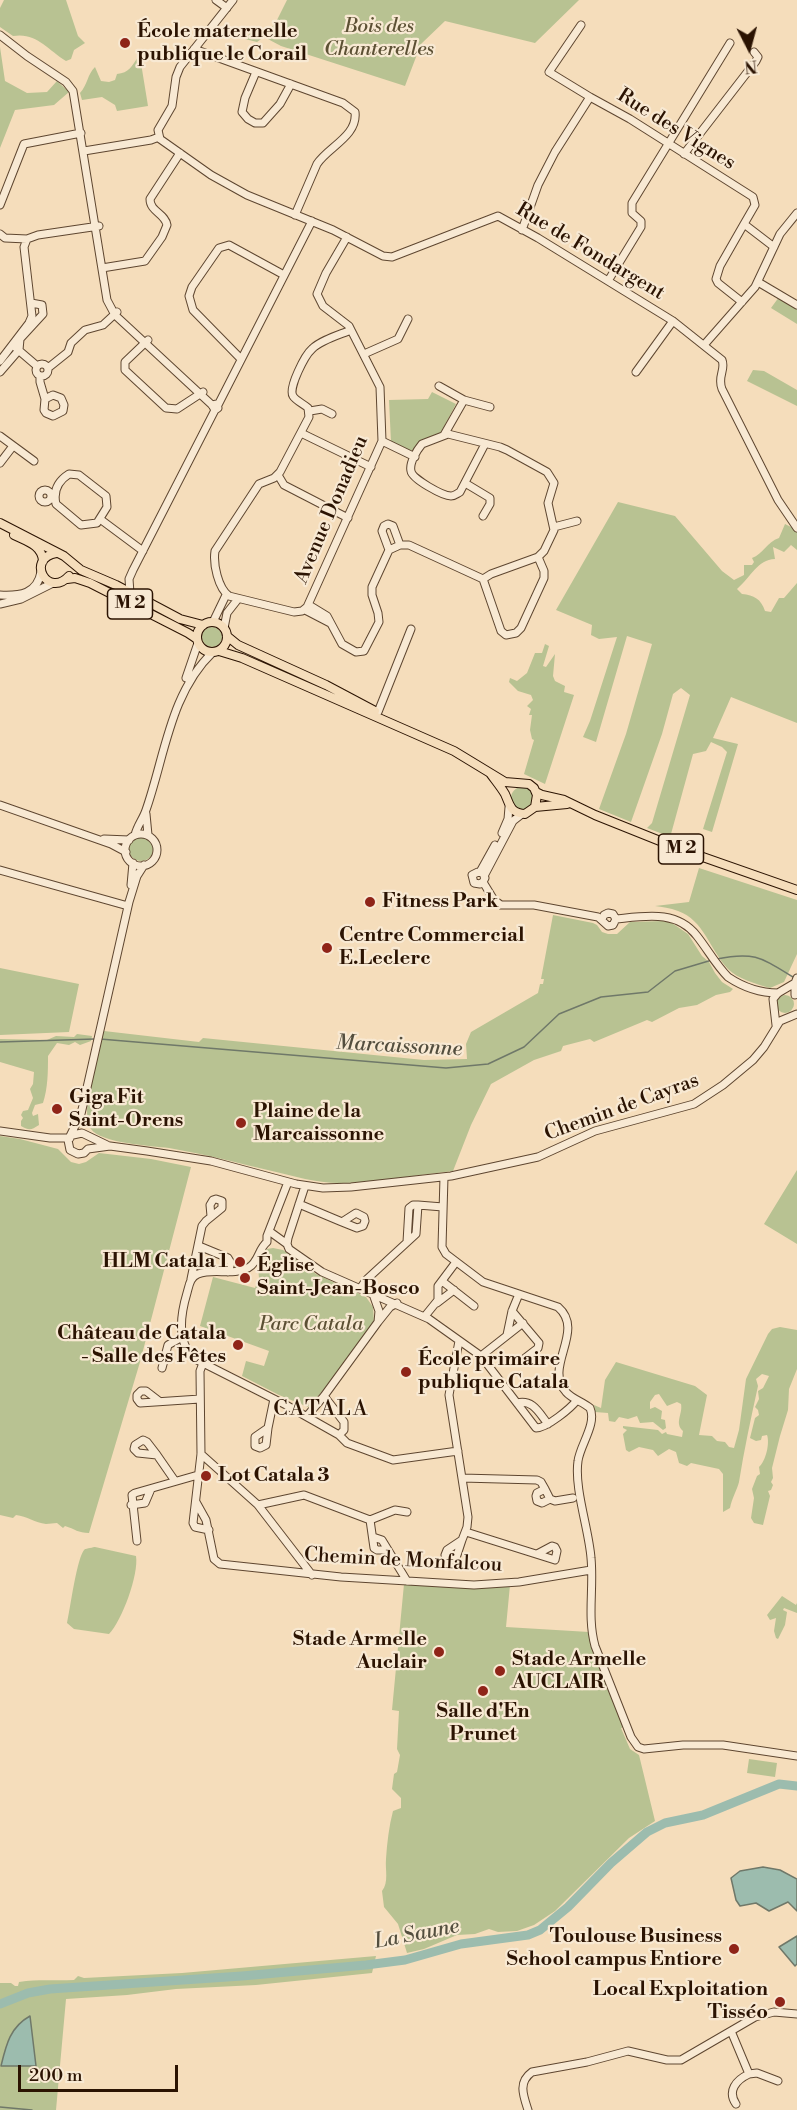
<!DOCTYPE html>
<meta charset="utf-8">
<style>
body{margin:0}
#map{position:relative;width:797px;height:2110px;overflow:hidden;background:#f5ddbb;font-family:"Libre Bodoni",serif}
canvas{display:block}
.north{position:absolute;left:719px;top:18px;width:60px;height:60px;-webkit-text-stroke:4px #f8e9d3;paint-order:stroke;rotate:174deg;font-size:16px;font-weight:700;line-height:24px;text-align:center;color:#2b1302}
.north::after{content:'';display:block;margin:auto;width:21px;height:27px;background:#2b1302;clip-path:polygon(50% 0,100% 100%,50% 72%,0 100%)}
.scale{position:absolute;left:18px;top:2065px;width:160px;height:27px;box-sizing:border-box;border:3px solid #2b1302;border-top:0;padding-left:8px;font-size:18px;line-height:21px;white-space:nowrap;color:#2b1302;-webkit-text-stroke:4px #f8e9d3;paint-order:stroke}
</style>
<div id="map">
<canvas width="797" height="2110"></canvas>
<div class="north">N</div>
<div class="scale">200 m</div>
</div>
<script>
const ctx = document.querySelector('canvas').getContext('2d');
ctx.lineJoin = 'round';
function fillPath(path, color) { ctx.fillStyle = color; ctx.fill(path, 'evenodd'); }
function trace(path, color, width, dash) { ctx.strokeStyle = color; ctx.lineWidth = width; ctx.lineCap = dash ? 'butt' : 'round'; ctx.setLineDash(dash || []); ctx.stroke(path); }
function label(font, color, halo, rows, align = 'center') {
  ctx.font = font + ' "Libre Bodoni",serif'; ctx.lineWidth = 4.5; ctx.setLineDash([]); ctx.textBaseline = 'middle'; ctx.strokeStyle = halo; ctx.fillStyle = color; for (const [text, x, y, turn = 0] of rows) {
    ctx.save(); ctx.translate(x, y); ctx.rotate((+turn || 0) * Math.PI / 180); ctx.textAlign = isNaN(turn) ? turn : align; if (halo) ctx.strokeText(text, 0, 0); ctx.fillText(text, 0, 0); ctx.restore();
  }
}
const green = new Path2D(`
 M4 0H66L78 36 85 43 74 50 71 59 66 61C47 49 36 32 13 36L0 27V8Z
 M287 0H579L535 43 445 21 421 44 405 86 281 46 264 37 257 42 245 39 253 29 268 33 277 20Z
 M0 47 5 81 27 93 47 92 57 81 69 92 54 105 15 110 0 148Z
 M138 57H140L148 106 117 111 115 105 102 97 82 100 80 93C88 84 87 75 95 67L101 81 109 82 115 80 117 74C129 73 132 66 138 57Z
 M779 297 797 307V324L771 308Z
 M753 370 764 371 797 390V406L747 381Z
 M432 392 456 404 440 434 411 451 391 442 389 400 428 399Z
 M618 502 675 516 722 571 734 580 744 575V565H752L754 562 752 558C763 554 767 542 779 538L785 524 797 530V550L791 545 784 552 773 547 775 559C757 560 752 576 737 589L742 594C754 595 761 599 765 611L771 612 779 598H784L797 583V723L731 697 713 738 738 744 712 832 703 829 727 752 722 747 711 742 706 751 693 754 671 834 668 836 647 828 652 823 690 695 681 688 673 694 662 734 631 822 599 809 626 734 652 644 627 636 596 742 583 737 590 721 617 637 599 639 591 635 592 625 556 610Z
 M202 637a10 10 0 1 1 20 0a10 10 0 1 1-20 0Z
 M545 644 549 646 543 666 546 667 555 654 553 676 555 681 565 686 564 692 574 695 545 784 524 774 534 740 532 739 530 730 532 715H529L531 709 527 706 533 700 531 695 518 691 509 682 510 678 517 681 527 673 535 653H542Z
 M511 798a11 11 0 1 1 22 0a11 11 0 1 1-22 0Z
 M129 849a12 12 0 1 1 24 0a12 12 0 1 1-24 0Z
 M699 868 797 900V954L784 982 770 988C756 984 738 979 728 969 710 950 704 920 678 911 670 908 662 907 655 906L689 902Z
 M553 915 593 923 597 925 602 932 608 934H617L630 922 663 921 672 923 688 934 702 956 709 962 715 973 722 982 733 989 730 992 716 995 697 1005 679 1008 652 1022 647 1020 594 1042 590 1039 563 1046 561 1051 534 1060 491 1084 471 1125 453 1171C415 1175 377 1183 339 1183 316 1183 294 1176 272 1171 238 1163 204 1154 169 1148 152 1146 100 1143 91 1129 79 1112 98 1052 104 1031L199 1042 203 1038 424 1060 467 1059 466 1044 471 1032 538 993 540 984H543L544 979H541Z
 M0 968 79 984 69 1032 0 1035Z
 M776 1004a9 9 0 1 1 18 0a9 9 0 1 1-18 0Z
 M77 1034 92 1036 91 1041 80 1045 75 1042 69 1045 57 1043 48 1056C48 1071 48 1088 43 1103L35 1105 32 1113 33 1116 38 1114 39 1125C31 1130 30 1131 21 1126V1121L23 1118 21 1115 23 1111 28 1110 33 1098 30 1089 33 1084 34 1072 0 1062V1039L47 1040 56 1036 74 1037Z
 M0 1136 20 1139 58 1149 71 1162 79 1164 86 1162 99 1153 151 1159 191 1167 140 1362 89 1533C78 1533 75 1529 65 1526L63 1528 57 1523C53 1523 50 1524 46 1524 35 1523 27 1516 16 1515L13 1518 0 1515Z
 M797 1170V1244L764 1224Z
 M273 1248 283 1250 316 1274 366 1297 373 1307 374 1322 328 1385 308 1407 279 1395 242 1376 246 1361 264 1366 269 1351 200 1326 213 1277 255 1288 259 1278 258 1267 267 1249Z
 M780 1327 797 1330V1369L789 1389 788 1410 780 1436 772 1468 773 1478 771 1482 773 1485 771 1490 768 1491 770 1496 763 1525 754 1523 751 1518 754 1498 752 1489 757 1476 760 1474 759 1467C766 1461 770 1443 767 1435L762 1436 761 1440 756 1441 750 1438 755 1418 759 1415 758 1410 755 1407 759 1399 758 1391 763 1388 769 1376 762 1374 756 1379 758 1386C751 1418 744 1450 739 1482 737 1490 732 1498 730 1508L723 1512V1474L719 1469 691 1463 687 1466 679 1463 676 1452 669 1449 658 1456 653 1450 639 1447 629 1452 626 1450 623 1434 627 1430 623 1428V1426L658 1430 662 1434 666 1432 667 1434 682 1437 683 1431C674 1423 683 1414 681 1404L677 1402 667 1406 659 1394 655 1395 650 1402V1409L655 1407 662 1411 661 1419 665 1420 666 1428 663 1430 653 1422 640 1423 637 1416 628 1419 619 1417 615 1422 609 1421 608 1413 595 1412 594 1405 601 1408 605 1380 616 1362 695 1386 707 1395 699 1435 712 1436 717 1441 725 1442 729 1447 734 1448 739 1430 746 1379 768 1334 772 1329Z
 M95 1547 136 1556C139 1574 122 1621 109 1634L74 1629 67 1623C70 1611 77 1555 85 1549 86 1549 94 1547 95 1547Z
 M404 1584 510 1585 506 1627 589 1632 625 1727 621 1728 630 1749 639 1755 655 1821 629 1838 555 1911 534 1925 517 1931 498 1932 489 1929 475 1934 457 1935 424 1949 407 1953 398 1924 384 1907 382 1891C389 1882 385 1870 386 1859 387 1843 389 1826 393 1811L401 1808V1798L392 1789 394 1774 397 1772 400 1755 397 1749 399 1711 392 1710Z
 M782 1596 796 1605 797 1603V1613L784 1608 783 1610 787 1612 785 1625 778 1639 776 1638 774 1631 776 1618 770 1620 767 1615Z
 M749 1759 777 1763 775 1777 747 1773Z
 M376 1956 372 1973 256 1985 176 1989 127 1995 66 1999 56 2110H0V1983H11L15 1986H18L19 1982C38 1979 55 1981 74 1980L78 1976 84 1978 182 1973Z`);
const water = new Path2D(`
 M763 1867 780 1870 797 1879V1911L788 1902 769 1911 756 1903 740 1906 736 1900 731 1878 740 1871Z
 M797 1936V1964L795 1966 779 1947Z
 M30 2016 36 2066H1C6 2045 10 2027 30 2016Z`);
const stream = new Path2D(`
 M717 959C754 951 762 958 793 977
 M100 1039 446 1068 488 1064 524 1047 559 1014 601 997 648 992 675 971 712 960
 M0 1042 95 1039
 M0 2107 32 2110`);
const river = new Path2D(`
 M0 2004 28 1993 50 1989 242 1976 366 1965 405 1960 461 1944 528 1935 540 1930 568 1907 611 1863 647 1832 665 1823 703 1815 779 1784 797 1786`);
const minor = new Path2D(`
 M216 0 227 8
 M233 0 180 67 176 77 172 106 158 130 160 139 211 175 247 195 333 230 383 256 392 257 498 216 538 238 673 321 722 360C726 370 717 376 722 389L778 500 797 528
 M581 25 549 72 590 97
 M0 35 27 56 66 82 73 91 107 300 115 315 212 405 215 410
 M194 49 343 103 355 112C358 136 328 147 317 164L295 215
 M256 72 245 98 242 112 248 119 255 123H263L280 104 291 84
 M84 151 151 140 159 137
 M684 154 756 61 758 57 754 52
 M0 205 24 144 81 133
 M522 230 538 185 555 152 590 97 630 119 753 197 755 205 744 224 774 247
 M0 234 5 238 27 239
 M347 237 326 273 317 294 323 306 349 326 351 330 380 387 382 441 307 607 302 611 294 612 229 596C218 588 213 564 215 551L259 484 274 478 280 472 309 417 308 408C304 404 296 401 293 396 288 388 305 355 312 349 321 340 339 335 351 330
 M102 268 145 261 162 237 167 225C165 213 150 212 150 199L180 153
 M608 281 641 227V221L632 213V203L730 43
 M758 282 797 305
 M742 302 718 283 716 279 720 266 744 224
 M148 340 125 362V370L166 408 177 409 203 392
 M704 345 755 287 780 234 797 213
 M16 348 37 366
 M364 354 398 339 408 319
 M241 359 193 310 189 296 192 287 219 248 229 245 284 275
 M0 361 29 323 32 316 24 247 27 239 38 235 99 226
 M36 370a6 6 0 1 1 12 0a6 6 0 1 1-12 0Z
 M48 368 68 352 71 343 85 330 103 325 117 312
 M0 372 19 350 20 339 43 314 42 305 31 303
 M636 372 673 321
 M40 377V382L45 399 44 410 46 413 53 416 63 411 64 405 61 398 53 395 45 399
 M439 386 464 400 490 407
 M218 405 312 221
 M310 411 322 409 332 414
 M301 433 371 467
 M444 435 464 400
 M0 436 34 461
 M382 441 415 457
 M485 444 460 492C456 494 455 496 451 496 443 496 412 479 411 471 409 463 417 450 422 444L448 434 500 447 507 450 547 472 554 483 548 503 554 530 544 551 538 557
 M0 463 13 446
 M69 474 79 475 106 496 107 507 97 523 81 525 56 504C53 491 58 481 69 474Z
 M278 475 284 485 348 518
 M465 483 490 498V504L483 516
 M39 496a6 6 0 1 1 12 0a6 6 0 1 1-12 0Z
 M100 519 143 551
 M554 527 577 521
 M389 550 382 531 384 526 388 524 393 526 400 545
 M130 593 129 579 133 570 215 410 218 408 217 404 212 405
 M0 595C20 596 37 594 41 572
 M0 604 21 599 53 583
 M309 605 327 616 342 644 356 652 364 651 379 622 378 613 372 595V587L389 550 400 545H409L483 579 501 631 506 635 516 633 521 628 544 578V571L538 557 491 574 483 579
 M305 610 330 623
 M213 622 226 595
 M224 628 227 613 238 599
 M186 678 198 643
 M378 712 411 629
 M0 805 111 844 126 852
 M146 814 148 835
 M502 833 508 819 509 807
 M125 850a16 16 0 1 1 32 0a16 16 0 1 1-32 0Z
 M135 835C137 826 143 819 146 810 165 756 170 693 213 652
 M104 839 129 840
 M144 865 137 876 129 902 81 1114 68 1140 70 1150 78 1154 84 1153 88 1149 110 1146 147 1151 211 1161 296 1184 323 1188 351 1187 451 1176 538 1157 595 1131 694 1104 723 1085 753 1060 764 1047 780 1021 797 1014
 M0 870 128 906
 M480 872 495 845
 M484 876 513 821 522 814
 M483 882 480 884 474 883 472 875 478 872 483 873 485 878 483 882 494 900 501 905H534L598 917 608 926 613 925 616 919 613 914 608 913 604 915 602 919
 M131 885 133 863
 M616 919C646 916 677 910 697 936 708 950 716 965 728 977 743 987 760 993 778 993
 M795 995V983L797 978
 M776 1025 773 999 778 993 795 983
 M0 1131 50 1138H70
 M73 1135 82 1133 107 1145
 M444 1177 442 1247 446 1254 483 1282 558 1307C586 1331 543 1367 566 1392 572 1399 583 1402 590 1408 597 1424 580 1445 578 1461 574 1488 589 1530 591 1558 594 1588 587 1617 595 1646L631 1737 638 1747 644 1749 683 1745H723L797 1756
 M288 1182 267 1236V1242C258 1249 259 1262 248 1268 233 1276 214 1268 198 1274 190 1277 189 1286 187 1293 181 1313 176 1343 195 1359L286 1405 339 1435 344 1430V1422L324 1396
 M299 1204 342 1222
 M356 1213 364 1217 365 1221 363 1226 357 1228 342 1222Z
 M269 1231 287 1244 289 1249 322 1272 429 1319 481 1356 536 1428C547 1428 571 1408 577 1400
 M407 1242 409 1208 413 1205H418
 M287 1244 288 1238 305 1186
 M199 1246 228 1258 231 1263 228 1272
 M191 1279 202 1226 206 1221 222 1208V1201L216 1199 213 1200 210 1205 211 1216
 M442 1281 474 1306
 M360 1289 366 1280 416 1234 418 1205 443 1207
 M437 1303 454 1290
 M512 1311 539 1343 538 1348 525 1358
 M425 1316 438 1300V1286L456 1262
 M378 1322 390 1307 397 1303
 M507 1335 512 1311 519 1294
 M459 1341 449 1395 468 1517 467 1527 462 1540
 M481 1356 523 1323
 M203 1363 200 1371 201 1454 193 1523 195 1527 209 1530
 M162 1368 168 1345 184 1336
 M159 1401 146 1391H141L137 1395V1399L140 1403 200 1399
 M517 1403C533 1399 539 1413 548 1424
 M307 1416 324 1396 378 1322 379 1311 373 1294
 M268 1428 266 1445 260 1448 255 1446V1437L268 1428 274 1399
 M339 1435 347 1443 393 1460 458 1451
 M143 1440 147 1442 157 1455 138 1453 134 1449 135 1445Z
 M201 1454 258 1505 312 1575
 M157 1455 175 1481
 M462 1478 537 1480 541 1482 545 1489
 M550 1499 545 1489 537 1493 536 1496 537 1501 542 1503 550 1499 555 1501 573 1498
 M196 1502 206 1520 214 1559 220 1564 341 1577 474 1585 519 1582 591 1570
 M131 1505 145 1503 151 1489
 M258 1505 304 1495 370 1520 374 1548 377 1550H387
 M370 1520 395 1510 407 1512
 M466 1532 555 1560 557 1551 555 1547 552 1546 537 1554
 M373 1537 382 1540 407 1581
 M462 1540 456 1558 452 1560 448 1559 445 1555 447 1550Z
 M137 1541 132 1495 135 1493 198 1475
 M731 2031 749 2074 757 2073 778 2081
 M736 2104C727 2091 736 2080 749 2074
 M528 2110C523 2095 518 2082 532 2072L587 2062 628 2051 667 2060H681L755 2017 774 2012 797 2014`);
const major = new Path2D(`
 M0 523 64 556 81 570 116 585 180 619 203 625
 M14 535C26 541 42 545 43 561
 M56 553C25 559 48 599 69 576
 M67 579 75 578 90 583 188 633 197 639
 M197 637a15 15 0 1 1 30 0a15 15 0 1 1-30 0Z
 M227 636 238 645 326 685 375 711
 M219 651 242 658 454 751 505 782 529 784 534 788 537 795 535 807 525 814C510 813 510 805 505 794 501 787 495 780 490 773
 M536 792 542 795 564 800 595 815 680 849 797 890
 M535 807 567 804`);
const markers = [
 [125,43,6,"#8f2418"],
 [370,902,6,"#8f2418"],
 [327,948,6,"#8f2418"],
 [57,1109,6,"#8f2418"],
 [241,1123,6,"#8f2418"],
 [240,1262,6,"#8f2418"],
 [245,1278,6,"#8f2418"],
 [238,1345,6,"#8f2418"],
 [406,1372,6,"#8f2418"],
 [206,1476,6,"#8f2418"],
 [439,1652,6,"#8f2418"],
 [500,1671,6,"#8f2418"],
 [483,1691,6,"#8f2418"],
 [734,1949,6,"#8f2418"],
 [780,2002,6,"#8f2418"]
];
const shields = [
 [130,604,45],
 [681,849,45]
];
const shieldNames = [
 ["M 2",130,604],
 ["M 2",681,849]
];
const parkNames = [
 ["Bois des",379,27],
 ["Chanterelles",379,50],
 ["Parc Catala",311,1325]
];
const poiNames = [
 ["École maternelle",137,32],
 ["publique le Corail",137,55],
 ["Fitness Park",382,902],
 ["Centre Commercial",339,936],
 ["E.Leclerc",339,959],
 ["Giga Fit",69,1098],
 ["Saint-Orens",69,1121],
 ["Plaine de la",253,1112],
 ["Marcaissonne",253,1135],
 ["HLM Catala 1",228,1262,"right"],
 ["Église",257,1266],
 ["Saint-Jean-Bosco",257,1289],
 ["Château de Catala",226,1334,"right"],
 ["- Salle des Fêtes",226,1357,"right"],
 ["École primaire",418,1360],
 ["publique Catala",418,1383],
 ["Lot Catala 3",218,1476],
 ["Stade Armelle",427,1640,"right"],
 ["Auclair",427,1663,"right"],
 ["Stade Armelle",512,1660],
 ["AUCLAIR",512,1683],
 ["Salle d'En",483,1712,"center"],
 ["Prunet",483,1735,"center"],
 ["Toulouse Business",722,1937,"right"],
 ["School campus Entiore",722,1960,"right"],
 ["Local Exploitation",768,1990,"right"],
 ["Tisséo",768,2013,"right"]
];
const streetNames = [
 ["Rue des Vignes",676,130,32],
 ["Rue de Fondargent",590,252,31],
 ["Avenue Donadieu",332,510,-67],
 ["Chemin de Cayras",622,1108,-20],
 ["Chemin de Monfalcou",403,1561,3]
];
const waterNames = [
 ["Marcaissonne",399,1047,3],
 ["La Saune",417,1935,-11]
];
const neighbourhoodNames = [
 ["CATALA",321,1410]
];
fillPath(green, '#b8c292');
fillPath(water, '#9cbcae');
trace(water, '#6f7869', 1.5);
trace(stream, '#6f7869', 1.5);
trace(river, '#9cbcae', 9);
trace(minor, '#5e4630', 9);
trace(major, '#2b1302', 10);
trace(minor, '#f8e9d3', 7);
trace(major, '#f5ddbb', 8);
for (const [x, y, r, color] of markers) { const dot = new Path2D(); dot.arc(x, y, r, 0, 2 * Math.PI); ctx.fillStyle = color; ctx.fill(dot); trace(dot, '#f8e9d3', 2); }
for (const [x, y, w] of shields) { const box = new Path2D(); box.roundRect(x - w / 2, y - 15, w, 30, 4.5); ctx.fillStyle = '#f8e9d3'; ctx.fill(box); trace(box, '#2b1302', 1.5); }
label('bold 18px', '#2b1302', null, shieldNames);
label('italic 20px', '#5c5034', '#f8e9d3', parkNames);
label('bold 20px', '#2b1302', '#f8e9d3', poiNames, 'left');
label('20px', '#2b1302', '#f8e9d3', streetNames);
label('italic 21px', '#534e3e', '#f8e9d3', waterNames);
ctx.letterSpacing = '1.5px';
label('21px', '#2b1302', '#f8e9d3', neighbourhoodNames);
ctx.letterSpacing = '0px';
</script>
